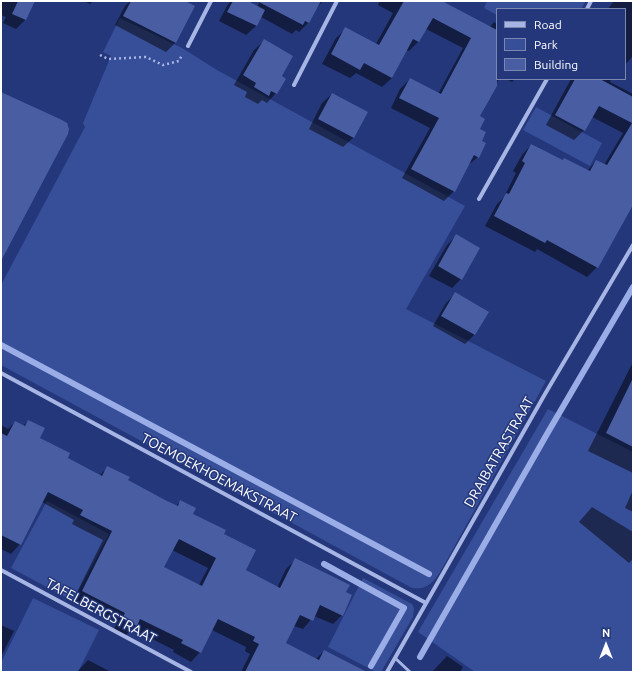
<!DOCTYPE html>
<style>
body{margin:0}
#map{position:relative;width:634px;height:673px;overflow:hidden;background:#24377b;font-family:Ubuntu,sans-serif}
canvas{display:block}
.frame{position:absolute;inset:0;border:2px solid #fff;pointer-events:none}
.legend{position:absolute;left:496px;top:8px;width:130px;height:72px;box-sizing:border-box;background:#24377b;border:1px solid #7c87b0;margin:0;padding:5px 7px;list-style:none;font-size:12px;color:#fff}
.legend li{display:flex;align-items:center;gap:8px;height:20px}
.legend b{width:20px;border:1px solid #7c87b0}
.north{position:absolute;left:586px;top:625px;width:40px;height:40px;-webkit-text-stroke:3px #24377b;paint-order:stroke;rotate:0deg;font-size:11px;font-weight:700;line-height:16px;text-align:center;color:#fff}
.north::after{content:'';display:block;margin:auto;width:14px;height:18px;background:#fff;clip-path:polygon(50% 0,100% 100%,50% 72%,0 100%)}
</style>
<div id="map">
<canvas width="634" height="673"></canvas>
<div class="frame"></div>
<ul class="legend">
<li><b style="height:5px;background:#a7b5e5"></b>Road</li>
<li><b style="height:11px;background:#374e99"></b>Park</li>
<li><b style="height:11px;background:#485da2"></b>Building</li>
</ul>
<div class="north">N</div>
</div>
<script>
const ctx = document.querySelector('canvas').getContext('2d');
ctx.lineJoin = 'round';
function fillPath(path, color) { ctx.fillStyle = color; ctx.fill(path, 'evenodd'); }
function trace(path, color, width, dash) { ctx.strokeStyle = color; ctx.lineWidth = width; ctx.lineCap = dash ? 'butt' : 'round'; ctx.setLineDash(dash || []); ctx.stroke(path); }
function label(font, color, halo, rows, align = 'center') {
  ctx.font = font + ' Ubuntu,sans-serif'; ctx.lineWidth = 3; ctx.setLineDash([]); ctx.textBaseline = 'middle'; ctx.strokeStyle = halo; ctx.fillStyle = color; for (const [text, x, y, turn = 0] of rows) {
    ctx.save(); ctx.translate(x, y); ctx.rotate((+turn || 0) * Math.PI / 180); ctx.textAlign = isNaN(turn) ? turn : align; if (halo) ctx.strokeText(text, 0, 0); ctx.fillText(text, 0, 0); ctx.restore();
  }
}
const green = new Path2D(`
 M487 1H586L581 9H497V15L484 8Z
 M120 18 182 48 217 70 465 206 406 309 546 381 447 560C438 575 432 591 412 588L1 365V285L85 127 83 123 111 56 103 52Z
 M536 107 602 143 590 166 523 130Z
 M548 409 633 452V672H475L418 632Z
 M47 501 109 534 73 601 11 568Z
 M363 578 412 604 414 608 413 617 381 672H376L328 647Z
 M33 598 99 630 78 672H1V663Z`);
const shadow = new Path2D(`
 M1 1H34L25 20 16 29 3 23 6 17 1 15Z
 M83 1H93L90 4Z
 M130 1H186L175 43 166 52 115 25 125 6Z
 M231 1H246L257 7 260 1H323L316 9 308 23 299 32 296 30 292 34 261 17 256 26 246 35 219 21 227 6Z
 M377 1H440L490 27 494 22 497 24V79H499L479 117 480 141 478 157 467 166 454 191 444 201 402 178 430 128 391 108 400 89 410 79 438 94 463 48 426 29 418 42 409 51 406 50 392 78 382 87 356 73 350 78 322 64 336 38 346 29 376 44 393 13 378 5 379 2Z
 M614 1H630L633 3V56L625 65V9H608Z
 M264 41 281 76 276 93 267 103 262 100 258 104 245 97 247 92 234 85 254 50Z
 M506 79H515L512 82Z
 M571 79H611L610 82 633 94V201L597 267 587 277 537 249 535 252 485 226 497 204 504 197 516 173 513 171 522 155 531 145 587 171 596 161 604 165 623 133 592 117 584 130 574 140 546 125Z
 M332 94 367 112 353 138 343 147 309 129 322 103Z
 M456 236 461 279 452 288 429 276 447 245Z
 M455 294 487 312 474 335 465 344 433 326 446 303Z
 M633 362V473L588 451Z
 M28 421 39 439 66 458 99 476 108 467 127 481 176 506 181 501 192 514 222 535 244 571 277 588 286 569 296 559 345 593 342 615 333 624 314 616 303 629 294 626 285 644 316 659 324 651 364 672H241L250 654 245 651 246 647 212 630 200 652 191 662 173 652 174 650 132 629 126 635 114 629 117 623 73 600 103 540 72 524 74 520 42 502 20 544 11 554 1 549V425L8 429 15 422 23 426ZM172 550 208 568 199 585 163 568Z
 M633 490V512L625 508Z
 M592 507 633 532V559L629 563 579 522Z
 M1 625 14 631 1 657Z
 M447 656 463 667 460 672H432Z
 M88 660 111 672H77Z`);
const stream = new Path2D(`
 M1 345 429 574
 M324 564 404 608 371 666
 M420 657 547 434 633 287`);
const building = new Path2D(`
 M18 1H35L26 20 12 14Z
 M131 1H185L195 6 176 43 123 16Z
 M233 1H248L265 10 257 26 227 12Z
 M257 1H321L309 23 305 21 303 25Z
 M404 1H442L497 30V86L480 116 485 119 480 129 486 132 482 141 486 143 479 158 474 155 455 192 411 169 439 118 399 98 410 78 441 94 471 38 433 18 419 42 413 39 392 78 364 63 360 70 331 54 345 27 379 45Z
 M264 39 293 56 282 76 286 79 277 94 271 91 269 96 254 87 256 83 243 75Z
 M575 79H600L633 97V205L598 268 547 240 545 243 494 216 506 193 509 194 525 163 522 161 531 144 563 160 564 158 590 171 596 160 607 165 632 123 599 106 585 131 555 115Z
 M1 92 62 120 67 123 69 129 68 134 1 261Z
 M332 93 368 112 354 138 318 119Z
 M456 234 480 248 462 280 438 266Z
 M455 292 489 312 475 335 441 316Z
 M633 378V447L606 433Z
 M28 420 45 428 40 438 70 453 68 458 102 476 107 466 130 477 128 480 167 501 178 506 180 500 196 508 193 514 226 530 224 534 256 550 246 570 280 588 295 558 350 585 346 592 352 595 343 616 320 605 313 621 300 615 286 643 319 660 324 650 367 672H245L259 644 253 641 255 637 218 619 201 653 181 643 183 640 140 619 137 626 122 619 125 613 82 591 112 531 80 515 83 510 48 492 21 545 1 535V433L7 436 15 421 25 426ZM179 539 216 558 202 586 164 567Z`);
const path = new Path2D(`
 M100 55 108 59 146 57 163 65 179 61 182 55`);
const lane = new Path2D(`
 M395 658 410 672`);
const street = new Path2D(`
 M587 9 591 1
 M188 46 211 1
 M294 85 337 1
 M479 199 547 79
 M1 373 426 603
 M1 570 191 672
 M387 672 545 394 633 245`);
const streetNames = [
 ["DRAIBATRASTRAAT",499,452,-60],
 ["TOEMOEKHOEMAKSTRAAT",219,478,28],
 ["TAFELBERGSTRAAT",101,611,28]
];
fillPath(green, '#374e99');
fillPath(shadow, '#0007');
trace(stream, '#9bade6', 6);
fillPath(building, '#485da2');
trace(path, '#a7b5e5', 2.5, [2, 3]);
trace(lane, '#a7b5e5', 3);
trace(street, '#a7b5e5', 4);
label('14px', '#fff', '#24377b', streetNames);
</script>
